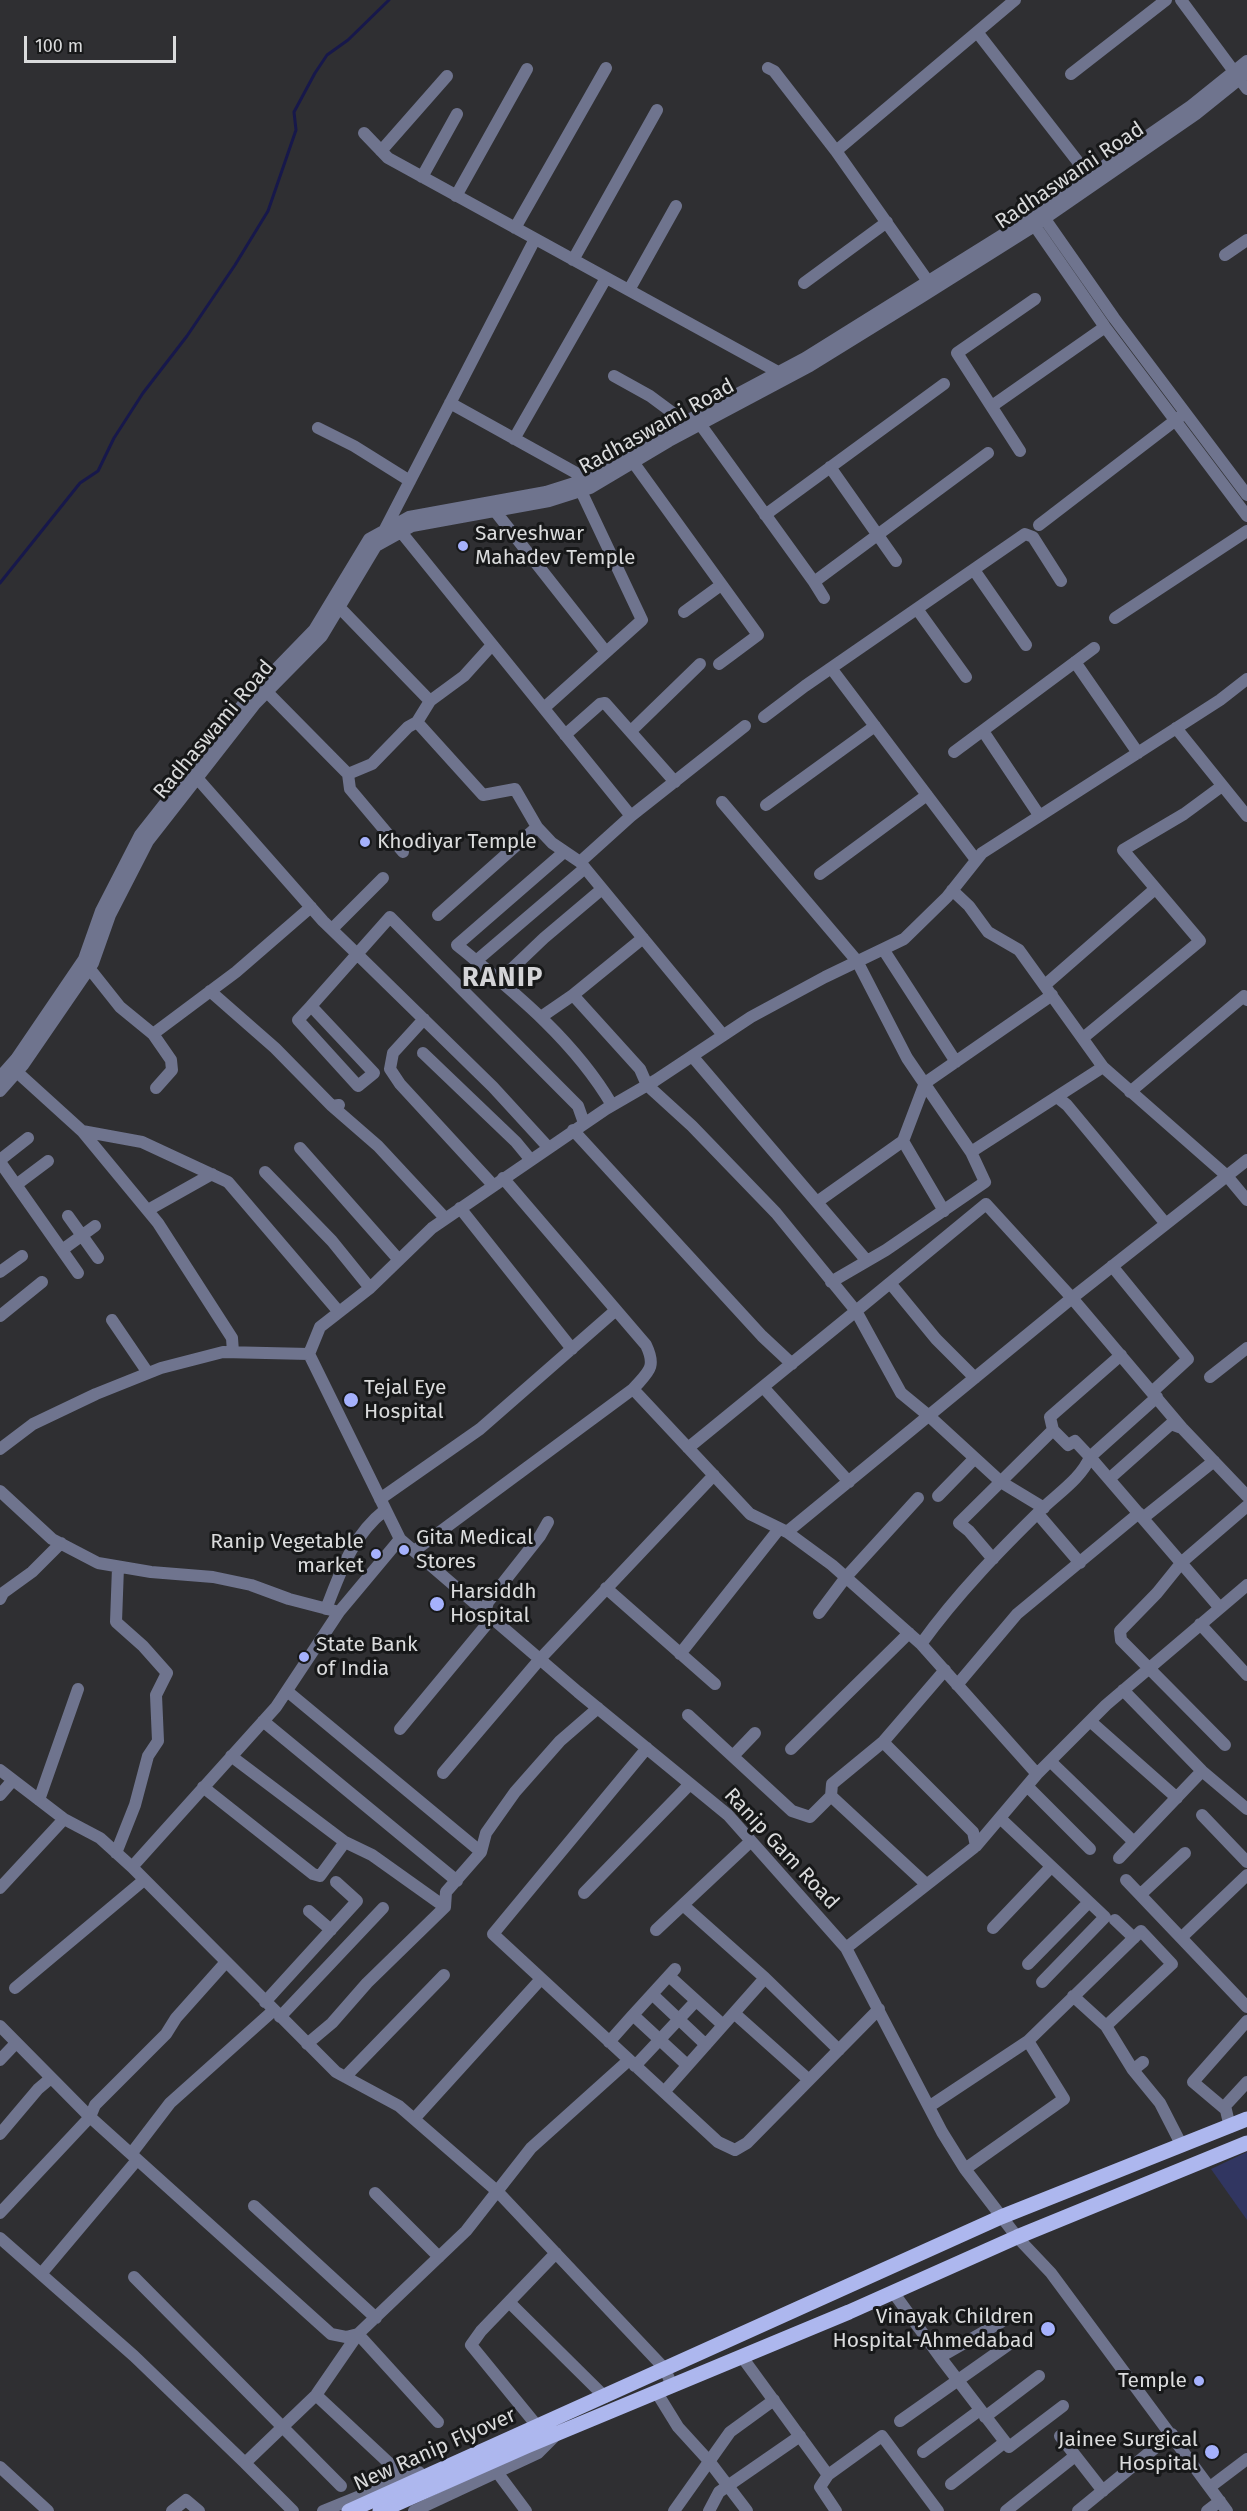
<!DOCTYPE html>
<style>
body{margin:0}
#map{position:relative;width:1247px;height:2511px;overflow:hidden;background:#2f2f32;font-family:"Fira Sans",sans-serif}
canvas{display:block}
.scale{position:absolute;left:24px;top:36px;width:152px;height:27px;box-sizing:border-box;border:3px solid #dadbdc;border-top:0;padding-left:8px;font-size:18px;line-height:21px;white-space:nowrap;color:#dadbdc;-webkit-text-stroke:4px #171819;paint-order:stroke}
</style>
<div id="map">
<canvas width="1247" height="2511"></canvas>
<div class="scale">100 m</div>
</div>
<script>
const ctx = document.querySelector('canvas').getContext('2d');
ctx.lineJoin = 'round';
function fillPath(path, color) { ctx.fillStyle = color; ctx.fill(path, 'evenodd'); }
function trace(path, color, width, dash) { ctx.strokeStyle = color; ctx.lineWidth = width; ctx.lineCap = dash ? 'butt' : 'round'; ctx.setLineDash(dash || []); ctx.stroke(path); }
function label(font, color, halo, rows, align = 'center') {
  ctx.font = font + ' "Fira Sans",sans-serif'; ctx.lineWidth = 6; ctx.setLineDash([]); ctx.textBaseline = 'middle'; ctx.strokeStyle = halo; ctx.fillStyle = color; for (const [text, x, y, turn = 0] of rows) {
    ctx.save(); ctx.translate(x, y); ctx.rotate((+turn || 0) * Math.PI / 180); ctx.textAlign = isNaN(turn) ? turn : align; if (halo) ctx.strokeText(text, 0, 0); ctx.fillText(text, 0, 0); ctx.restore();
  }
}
const green = new Path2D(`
 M1247 2152V2220L1211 2169Z`);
const stream = new Path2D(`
 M0 583 80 483 98 471 114 438 143 393 187 336 235 265 268 211 296 130 294 112 315 73 327 55 348 40 389 0`);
const minor = new Path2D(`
 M1181 0 1247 89
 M977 32 1089 176
 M768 68 774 71 836 151
 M1071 74 1166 0
 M364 133 388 158 778 372
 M381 151 447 76
 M422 177 457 114
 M456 196 527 69
 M1040 212 1114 318 1247 495
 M1030 219 1105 327 1247 516
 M515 228 606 68
 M1225 255 1247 240
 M573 260 657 110
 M804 283 887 222
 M932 287 836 151 1015 0
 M629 290 676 206
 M614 376 650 396 685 422
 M450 403 587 479
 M992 406 1105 327
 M700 424 814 582 988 453
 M318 428 354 446 410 481
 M514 439 606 278
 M1020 451 957 353 1035 299
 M633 462 758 635 719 664
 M830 467 896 561
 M495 511 606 652
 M765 515 944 384
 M1039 525 1181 416
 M384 531 535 239
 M401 532 631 816 580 862 723 1035
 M974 570 1026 645
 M814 582 824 598
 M339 607 430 701
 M917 609 966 677
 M684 612 721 585
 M1115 618 1247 531
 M1075 662 1138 753
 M831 668 976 860
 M267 692 348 774 350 789 403 852
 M544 708 642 620 581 491
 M764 717 805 686 1025 534 1033 537 1061 581
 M417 722 483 795 515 789 537 827
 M1176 728 1247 816
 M631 731 700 664
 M983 731 1039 815
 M565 735 600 704 605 703 675 782
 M954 752 1094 648
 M348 774 372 764 408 727 417 722 430 701 464 676 492 645
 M197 778 323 921 354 951
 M722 802 857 961 907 1058 971 1152
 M766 805 875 726
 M631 816 745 726
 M564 852 457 945C514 992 574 1040 612 1105
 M820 874 927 795
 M952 890 969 906 988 932 1019 950 1103 1067 1227 1176 1247 1200
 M438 915 537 827 552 843 580 862
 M332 929 383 878
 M643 938 573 995 640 1069 647 1085 692 1126 776 1213 856 1311 986 1204 1072 1298 1182 1428 1247 1496
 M883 949 956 1062
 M356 953 493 1087 548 1147
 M476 961 585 868
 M89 968 120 1007 153 1034 236 972 311 907
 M500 980 544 938 602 889
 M1045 985 1155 889
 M210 991 275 1048 332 1106 339 1105
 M311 1006 298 1020 358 1086 374 1073 311 1006 390 917 578 1106 584 1123
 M541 1017 573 995
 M424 1019 393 1053 390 1069 400 1084 493 1185
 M153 1034 171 1060 172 1070 156 1088
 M1083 1038 1200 941 1123 850 1184 814 1222 786
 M423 1053 516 1142 530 1159
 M692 1056 867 1261
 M17 1072 82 1131 142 1142 228 1182 339 1312
 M0 1077 16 1059 84 959 101 911 140 835 248 698 314 630 369 539 409 517 546 492 587 479 664 433 805 358 1023 222 1191 106 1247 61
 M0 1091 23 1065 93 963 110 915 148 841 255 704 322 636 376 546 412 526 549 501 590 488 669 441 810 366 920 298 1028 230 1196 114 1247 73
 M1130 1092 1244 996 1247 1000
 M1057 1097 1067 1105 1166 1224
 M332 1106 378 1146 445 1218
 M573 1130 762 1336 792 1364
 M82 1131 158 1223 232 1338 233 1352
 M903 1141 925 1083 1052 995
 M300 1148 399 1260
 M0 1160 28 1138
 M0 1162 78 1273
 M265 1172 332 1241 370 1288
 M503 1178 646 1345C657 1368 648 1372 633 1389L750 1514 787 1532 832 1565 921 1644 1037 1774
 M16 1185 48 1161
 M817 1202 903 1141 944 1211
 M460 1208 572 1349
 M148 1210 212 1174
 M68 1216 98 1258
 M62 1250 95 1226
 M1112 1266 1188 1359 1152 1392
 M0 1272 22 1256
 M831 1282 886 1250 985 1182 971 1152 1103 1067
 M890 1283 936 1339 975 1378
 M0 1316 42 1282
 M112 1320 148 1373
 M309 1354 400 1539 578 1692 728 1815 846 1948 942 2132 965 2169 1017 2237 1051 2273 1227 2511
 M1121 1355 1050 1417 1053 1430 1068 1445 1075 1441 1090 1457 1220 1608
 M1210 1377 1247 1348
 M763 1387 849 1482
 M688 1448 856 1311 901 1393 929 1416 1001 1482 1044 1508
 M0 1449 33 1424 96 1394 161 1368 223 1352 309 1354 320 1327 370 1288 432 1228 606 1109 656 1080 751 1017 825 977 904 939 947 897 982 853 1220 700 1247 679
 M1109 1479 1171 1424 1182 1428
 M0 1491 52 1539 98 1563 151 1572 213 1577 251 1585 289 1599 339 1612
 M938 1496 975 1458
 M380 1499 480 1429 616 1310
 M1038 1514 1080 1563
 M1143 1518 1214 1461
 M787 1532 1072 1298 1247 1160
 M400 1539 339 1612 276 1707 132 1867 336 2072 399 2106 498 2192 665 2369 672 2386
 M414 1551 633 1389
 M993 1559 969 1531 959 1523 1053 1430
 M606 1588 715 1684
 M0 1599 3 1593 32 1572 61 1543
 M326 1609C341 1571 352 1536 385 1510
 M485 1612 488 1602 540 1536 548 1522
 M819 1613 846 1577 918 1498
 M1200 1624 1247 1675
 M921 1644C957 1594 1000 1550 1044 1507 1060 1492 1082 1477 1090 1457L1157 1397
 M680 1654 779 1529
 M957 1685 1017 1614 1139 1513
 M1123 1690 1202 1771 1247 1809
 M287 1691 481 1852
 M688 1715 792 1811 810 1817 831 1796 832 1784 883 1742 945 1670
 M263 1721 457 1881
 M1090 1721 1177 1798
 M400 1729 492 1618
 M883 1742 973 1832 976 1846
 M1225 1745 1121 1640 1120 1631 1157 1593 1182 1562 1247 1506
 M647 1748 493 1934 718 2142 735 2150 747 2143 879 2009
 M791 1749 909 1633
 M231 1756 345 1842 372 1855 445 1907
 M733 1756 755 1733
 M1050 1761 1134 1842
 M0 1770 64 1819 100 1838 132 1867
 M443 1773 540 1659 714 1475
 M1027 1786 1090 1849
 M203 1787 313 1874 320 1876 345 1842
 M0 1795 13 1780
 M831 1796 926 1884
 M39 1800 78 1689
 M1202 1815 1247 1862
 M1000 1818 1105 1917 1042 1982
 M116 1853 135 1805 148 1756 158 1741 156 1695 167 1673 143 1646 116 1622 118 1567
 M1119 1858 1202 1771
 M1126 1880 1247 2007
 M0 1888 64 1819
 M584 1893 690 1784
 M1141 1894 1185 1853
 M683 1905 765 1978 839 2050
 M309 1911 331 1930
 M1115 1920 1134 1938
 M993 1928 1051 1867
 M656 1930 751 1841
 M1182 1937 1247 1875
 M846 1948 976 1846 1037 1774 1106 1705 1247 1585
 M1028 1964 1088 1903
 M669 1976 723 2025
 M15 1988 144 1880
 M652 1994 706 2045
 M1073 1996 1106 2026 1133 2070 1143 2062
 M265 2002 357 1901 336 1882
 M734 2013 809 2080
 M633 2015 675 1969
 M280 2017 383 1908
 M0 2026 90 2117 331 2334 346 2337 358 2334 466 2231 531 2148 629 2060
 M1028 2041 1141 1931 1172 1964 1106 2026
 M609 2042 633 2015 687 2065
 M307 2044 332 2023 367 1983 445 1907 446 1892 481 1852 486 1833 515 1792 560 1741 598 1708
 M0 2060 16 2043
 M635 2066 695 2002
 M1133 2070 1160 2103 1182 2146
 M345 2077 444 1975
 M664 2092 765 1978
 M930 2106 1028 2041 1064 2099 965 2169
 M1225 2109 1193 2082 1247 2021
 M414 2119 541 1979
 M1230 2127 1225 2106 1247 2082
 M0 2134 38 2089 51 2078
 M131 2154 170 2103 274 2010
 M375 2193 439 2257
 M254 2206 376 2318
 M0 2213 90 2117 95 2105 166 2034 176 2018 226 1962
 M0 2238 134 2356 245 2463 316 2395 358 2334 438 2422
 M41 2274 137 2160
 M134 2277 341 2486
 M893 2292 940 2357 1001 2322
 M509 2302 605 2397
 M742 2357 828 2475 882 2436 938 2511
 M940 2357 1009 2447 1063 2406
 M657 2393 678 2427 709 2461 747 2511
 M316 2395 405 2478
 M985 2417 1039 2376
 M900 2421 1015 2340
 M538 2427 471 2345 481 2331 556 2253
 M1060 2436 1103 2491
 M923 2452 980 2410
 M245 2463 293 2511
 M0 2467 48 2511
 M497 2472 526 2511
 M828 2475 820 2487 836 2511
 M951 2484 1005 2442
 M1210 2487 1247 2459
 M172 2511 186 2500 199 2511
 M323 2511 419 2472
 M414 2511 538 2453 555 2436
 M674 2511 730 2432 774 2400
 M709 2511 719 2492 800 2436
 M1006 2511 1075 2456
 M1078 2511 1172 2434
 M1207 2511 1220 2501`);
const major = new Path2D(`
 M349 2511 1001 2217 1247 2119
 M380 2511 527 2446 849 2312 1017 2237 1247 2143`);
const markers = [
 [463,546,6,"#a5b1fc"],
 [365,842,6,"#a5b1fc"],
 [351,1400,8,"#a5b1fc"],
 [404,1550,6,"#a5b1fc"],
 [376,1554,6,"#a5b1fc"],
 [437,1604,8,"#a5b1fc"],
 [304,1657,6,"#a5b1fc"],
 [1048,2329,8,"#a5b1fc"],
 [1199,2381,6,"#a5b1fc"],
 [1212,2452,8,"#a5b1fc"]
];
const streetNames = [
 ["Radhaswami Road",1070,176,-34],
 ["Radhaswami Road",657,427,-29],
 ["Radhaswami Road",214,730,-50],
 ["Ranip Gam Road",781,1849,47],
 ["New Ranip Flyover",435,2450,-24]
];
const poiNames = [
 ["Sarveshwar",475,534],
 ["Mahadev Temple",475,558],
 ["Khodiyar Temple",377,842],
 ["Tejal Eye",364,1388],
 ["Hospital",364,1412],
 ["Gita Medical",416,1538],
 ["Stores",416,1562],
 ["Ranip Vegetable",364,1542,"right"],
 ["market",364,1566,"right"],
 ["Harsiddh",450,1592],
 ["Hospital",450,1616],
 ["State Bank",316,1645],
 ["of India",316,1669],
 ["Vinayak Children",1034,2317,"right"],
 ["Hospital-Ahmedabad",1034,2341,"right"],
 ["Temple",1187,2381,"right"],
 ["Jainee Surgical",1198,2440,"right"],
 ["Hospital",1198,2464,"right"]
];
const districtNames = [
 ["RANIP",503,978]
];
fillPath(green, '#313661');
trace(stream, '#17184b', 3);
trace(minor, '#6f748e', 12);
trace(major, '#adb7ee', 15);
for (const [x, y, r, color] of markers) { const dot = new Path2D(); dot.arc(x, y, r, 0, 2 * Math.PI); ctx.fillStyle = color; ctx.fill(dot); trace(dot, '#171819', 2); }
label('21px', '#dadbdc', '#171819', streetNames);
label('21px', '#dadbdc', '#171819', poiNames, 'left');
ctx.letterSpacing = '1.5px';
label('bold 27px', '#d4d4d7', '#171819', districtNames);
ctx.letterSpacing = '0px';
</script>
